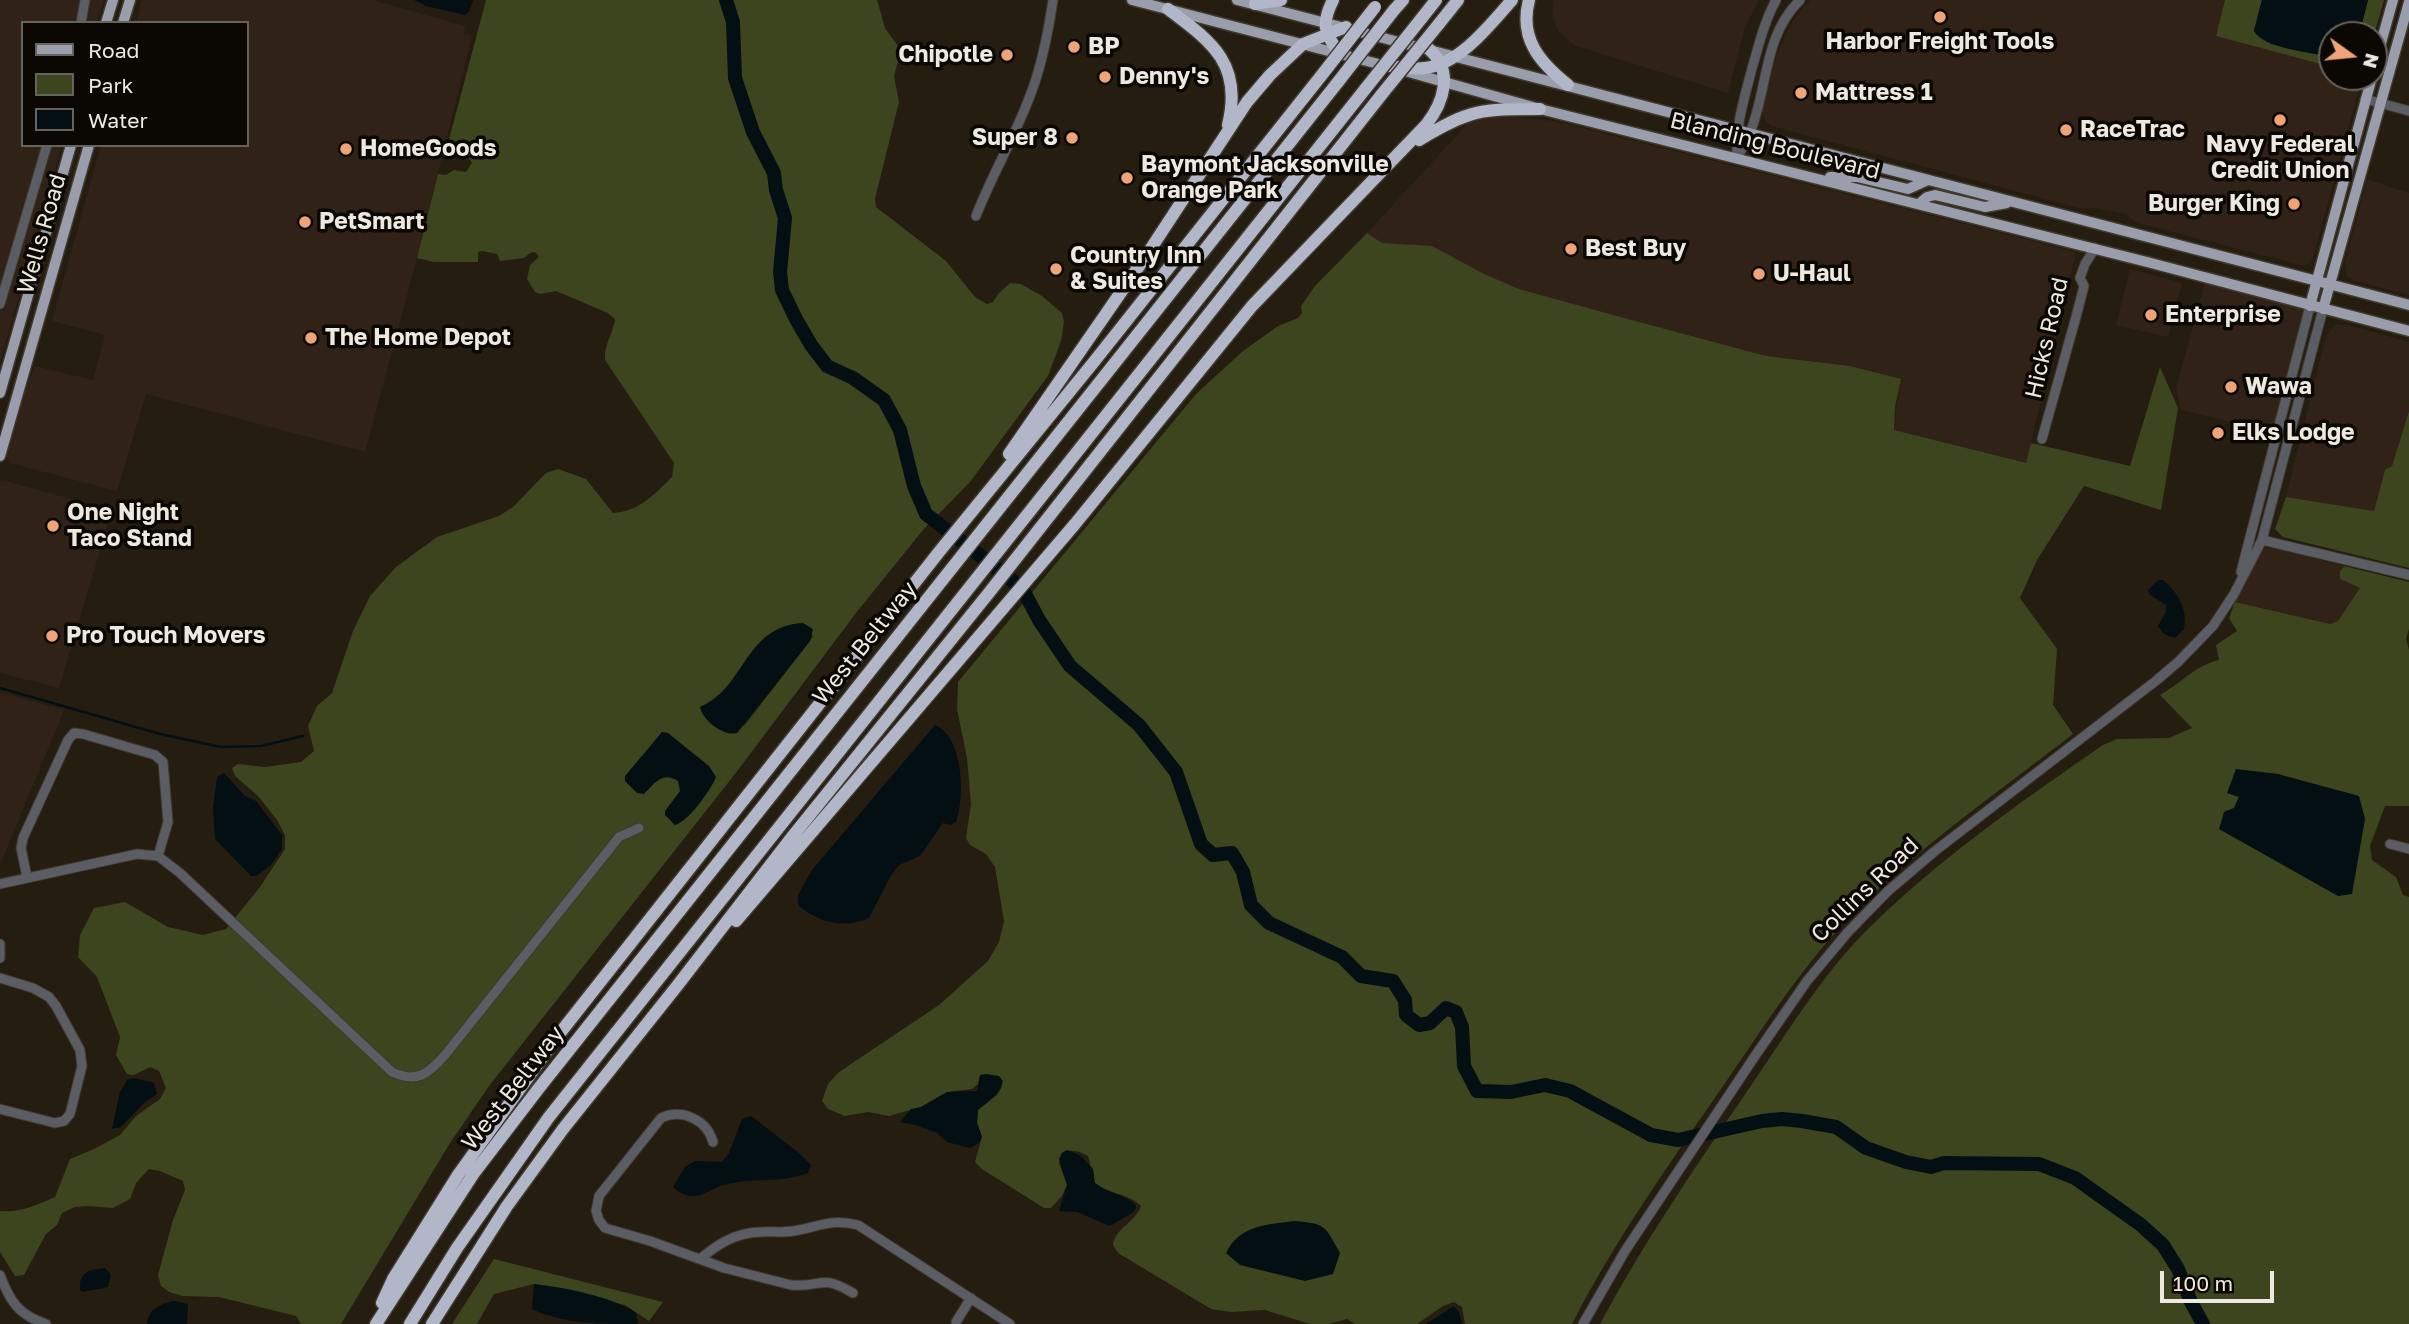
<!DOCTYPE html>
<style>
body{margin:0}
#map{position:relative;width:2409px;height:1324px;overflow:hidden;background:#241d10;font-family:"Golos Text",sans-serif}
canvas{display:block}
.legend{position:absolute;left:21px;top:21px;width:228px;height:126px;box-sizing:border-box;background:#0b0804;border:2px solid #66625c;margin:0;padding:9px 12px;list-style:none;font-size:21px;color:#eee9e0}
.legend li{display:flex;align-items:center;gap:14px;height:35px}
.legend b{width:35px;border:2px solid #66625c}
.north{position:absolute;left:2318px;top:21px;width:70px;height:70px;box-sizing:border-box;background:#0b0804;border:2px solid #66625c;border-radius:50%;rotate:105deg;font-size:19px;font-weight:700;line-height:28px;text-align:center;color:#eee9e0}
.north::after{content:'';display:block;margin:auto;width:24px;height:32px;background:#efa377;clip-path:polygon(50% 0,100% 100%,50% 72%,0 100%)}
.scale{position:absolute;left:2160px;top:1271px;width:114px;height:32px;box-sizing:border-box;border:4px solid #eee9e0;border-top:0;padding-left:9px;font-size:21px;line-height:24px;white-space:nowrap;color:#eee9e0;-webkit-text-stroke:5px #0b0804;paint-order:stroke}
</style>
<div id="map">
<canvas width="2409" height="1324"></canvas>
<ul class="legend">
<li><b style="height:9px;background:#999dac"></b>Road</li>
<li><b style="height:19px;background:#3d451f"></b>Park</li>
<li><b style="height:19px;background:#040f13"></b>Water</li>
</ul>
<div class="north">N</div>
<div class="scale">100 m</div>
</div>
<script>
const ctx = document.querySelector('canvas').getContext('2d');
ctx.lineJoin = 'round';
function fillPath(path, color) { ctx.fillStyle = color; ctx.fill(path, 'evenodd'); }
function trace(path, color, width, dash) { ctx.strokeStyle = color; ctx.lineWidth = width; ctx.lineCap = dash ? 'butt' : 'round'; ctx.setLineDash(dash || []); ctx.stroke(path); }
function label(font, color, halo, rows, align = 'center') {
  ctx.font = font + ' "Golos Text",sans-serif'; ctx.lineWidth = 7; ctx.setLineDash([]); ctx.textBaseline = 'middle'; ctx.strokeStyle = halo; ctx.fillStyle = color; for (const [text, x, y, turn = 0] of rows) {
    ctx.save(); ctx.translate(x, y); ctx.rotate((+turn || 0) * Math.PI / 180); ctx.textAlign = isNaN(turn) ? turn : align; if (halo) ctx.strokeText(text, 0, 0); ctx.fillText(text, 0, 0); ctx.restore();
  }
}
const commercial = new Path2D(`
 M0 0H104L97 23H23V145H62L0 363Z
 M142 0H373L465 26 464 34 472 36 417 258 365 452 146 394 117 491 13 464 8 459 6 452 22 398 35 366 93 380 105 335 52 321 101 145H247V23H136Z
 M1554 0H1759L1745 27 1728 93 1576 46 1560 33 1556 26 1552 16Z
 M1810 0H2225L2216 36 2332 67V77H2362L2313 258 2305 266 2137 223 2126 214 2095 208 2083 209 1771 126 1764 119 1762 110 1773 64 1791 23Z
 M1501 116 1555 121 2076 252 2026 464 1894 430 1900 379 1850 366 1766 356 1617 316 1519 289 1408 244 1382 243 1367 233 1471 120Z
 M2367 179 2409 193V295L2355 281 2347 276 2345 263Z
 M2130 269 2182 283 2168 337 2116 325Z
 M2205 283 2307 308 2274 432 2181 410 2176 388Z
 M2336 325H2348L2409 342V411L2392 466 2385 470 2374 511 2286 497 2326 336Z
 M5 481 112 510 59 688 0 673V482Z
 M2272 547 2344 566 2341 568 2340 579 2360 588 2338 621 2330 624 2235 602 2260 553 2265 548Z
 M0 692 64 710 0 865Z`);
const green = new Path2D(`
 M486 0H877L885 28 901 50 894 76 899 102 875 199 876 207 946 261 975 297 987 304 993 302 998 294 1010 283 1021 284 1042 296 1062 313 1064 322 1061 341 1048 376 970 482 923 530 856 613 735 774 489 1086 450 1143 341 1324H301L296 1316 219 1297 183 1296 169 1292 161 1286 158 1275 173 1220 185 1190 183 1181 160 1171 149 1169 136 1183 130 1199 113 1208 88 1206 75 1207 62 1213 57 1225 46 1234 24 1275 15 1276 0 1252V1211C20 1213 37 1205 55 1197L70 1159 94 1149 120 1135 136 1116 160 1099 166 1088 159 1071 150 1067 134 1075 127 1074 116 1055 120 1037 97 977 78 957 80 935 94 908 125 902 168 927 203 935 226 929 260 887 285 849V835L277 820 258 796 235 776 232 768 238 764 265 767 301 762 314 751 308 726 317 706 332 693 353 631 370 596 396 567 437 537 499 516 513 507 546 473 558 469 586 479 613 513C638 512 655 494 672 477L674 463 605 360C604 344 613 334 615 319L608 313 556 291 540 294 535 292 527 279 530 265 539 257 535 252 530 253 524 258 500 261 497 254 482 251 478 252V262H434L417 258 438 174 446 175 454 170 466 172 472 163 465 152 447 147ZM803 623 813 636 810 641 744 726 709 702C746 679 748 626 803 623Z
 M2225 0H2262L2254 30 2271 44 2332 57V67L2216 36Z
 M2368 0H2384L2374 35H2359Z
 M1367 233 1382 243 1432 246 1484 274 1519 289 1617 316 1766 356 1850 366 1901 379 1895 407 1894 430 2026 463 2031 443 2130 466 2160 367 2178 408 2161 510 2084 486 2037 560 2020 598 2057 649 2053 705 2073 734C1996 794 1914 850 1847 920 1799 970 1762 1030 1723 1086 1670 1163 1615 1240 1572 1324H1465L1462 1307 1454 1302 1443 1306 1417 1324H1355L1347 1319 1329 1324H1310L1265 1310 1231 1312 1211 1309 1118 1253 1113 1245C1115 1228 1136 1222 1141 1206 1128 1193 1110 1195 1095 1183L1088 1156C1079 1151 1071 1148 1062 1153L1059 1163 1067 1185 1062 1196 1051 1208H1044L982 1169 975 1162 982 1137 977 1123 978 1110 997 1095 1002 1087 980 1075 978 1084 972 1089 947 1092 921 1107 889 1116 868 1112 845 1116 828 1109 822 1101 828 1084 839 1072 939 1005 988 961 999 942 1004 921 995 867 986 854 970 845 966 838 971 804 967 758 957 709 958 682 1196 394 1243 351 1278 326 1298 318 1302 313 1301 306 1315 286Z
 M2409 411V568L2283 537 2275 529 2286 497 2374 511 2385 470 2392 466Z
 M2344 566 2409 582V629L2406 639 2409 650V806H2385L2370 846 2372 860 2396 877 2403 895 2409 897V1324H1600C1643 1243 1696 1166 1748 1090 1784 1038 1817 982 1861 936 1933 863 2019 803 2103 745L2117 739 2169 738 2192 728 2160 695C2180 684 2196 665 2219 660L2216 645 2237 631 2229 618 2235 602 2330 624 2338 621 2360 588 2340 579V571ZM2227 793 2365 819 2224 812 2234 808 2239 797Z
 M494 1259 663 1302 649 1321 625 1305 534 1284 494 1294 477 1324H452Z`);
const water = new Path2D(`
 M414 0H473L470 10 465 15 426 6Z
 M2262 0H2368L2359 35H2332V57C2313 53 2262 48 2254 31Z
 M2158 580H2163C2178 593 2188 609 2184 629L2175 638 2164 634 2158 626 2166 612V605L2150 595 2148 590Z
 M803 623 813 629 810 641 737 733C724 737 702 720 700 707 705 704 710 702 715 699 747 673 752 626 803 623Z
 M935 725C964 737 965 798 956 822L950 825 943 823 920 856 899 865 890 877 869 918C843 929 819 923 798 905V895L812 870Z
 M662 732 668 733 709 766 716 777C711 790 688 822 675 825L665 815V811L680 791 678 781C662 771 655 783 644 794L637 793 625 781V776Z
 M2236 769 2278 774 2359 796 2365 819 2352 894 2338 896 2219 829 2224 812 2234 808 2239 797 2227 793Z
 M224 773 245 796 256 801 282 835V849L271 865 256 876H251L215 839 213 808 217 777Z
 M986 1074 999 1076 1003 1081C1000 1095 988 1101 978 1110L977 1123 982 1137 979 1143 970 1148 947 1142 937 1133 915 1125 900 1122 911 1109 921 1107 947 1092 977 1091 980 1075Z
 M135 1078 154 1083 157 1094 144 1103 121 1127 112 1129 120 1092 127 1080Z
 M751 1116 799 1153 811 1165 808 1173C779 1184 751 1177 724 1185 713 1187 704 1197 693 1196 685 1196 678 1192 673 1187L685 1167 695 1161 722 1162 729 1153 742 1119Z
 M1067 1150 1081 1156 1093 1169 1095 1183C1109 1194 1124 1193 1136 1205V1209C1128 1218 1119 1219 1110 1226L1077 1212 1059 1211 1067 1185 1059 1159 1062 1153Z
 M1294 1221C1327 1224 1324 1225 1340 1253L1333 1274 1305 1281 1240 1265 1226 1253C1240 1225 1265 1225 1294 1221Z
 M105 1268 111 1275 108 1287 83 1292 80 1290C79 1271 89 1270 105 1268Z
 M534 1284C562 1287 614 1297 636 1313L638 1324C601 1324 564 1324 532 1309Z
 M174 1301 188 1304 187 1324H147C149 1308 160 1304 174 1301Z
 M1454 1306 1460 1314 1462 1324H1426Z`);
const stream = new Path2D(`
 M0 688 160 734 221 747 261 746 303 736`);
const river = new Path2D(`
 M726 0 733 22 735 78 753 132 774 173 776 190 785 218 780 272 782 290 796 319 811 345 827 366 853 378 884 400 900 430 914 486 926 514 1022 588 1039 620 1070 666 1139 725 1176 772 1201 844 1213 855 1232 853 1243 872 1251 905 1269 923 1342 957 1361 976 1393 981 1405 1000 1406 1015 1419 1025 1430 1023 1446 1008 1456 1012 1462 1027 1464 1066 1477 1091 1511 1092 1545 1085 1570 1091 1651 1135 1678 1140 1762 1121 1782 1119 1802 1121 1836 1127 1866 1148 1906 1162 1931 1167 1944 1163 2039 1164 2075 1178 2141 1225 2163 1245 2178 1269 2191 1302 2203 1324`);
const minor = new Path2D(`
 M81 23 85 0
 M2365 99 2409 111
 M1737 156C1736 121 1744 101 1752 68 1759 45 1764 22 1776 0
 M1737 158C1741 150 1746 142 1750 133 1768 89 1763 36 1800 0
 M976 216C991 177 1013 140 1028 101 1041 70 1048 34 1053 0
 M0 304 47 145
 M2042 439 2076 317 2084 286 2080 278 2085 264 2095 248
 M2262 540 2409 575
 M2241 572 2310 306
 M2390 844 2409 849
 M27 877 21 848 23 838 68 740 74 733 83 734 155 755 163 762 168 822 158 856
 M0 884 137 854 158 856 180 873 392 1072C417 1084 429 1073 445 1055L619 837 639 828
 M0 944V958
 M0 978 33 988 49 997 56 1006 80 1050 82 1066 70 1114 64 1121 55 1123 0 1109
 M713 1142C707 1120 682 1108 661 1118L599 1196 596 1211 599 1220 605 1228 650 1241 724 1268 791 1285C823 1288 819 1273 853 1293
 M700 1259C718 1244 735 1233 760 1232 771 1231 782 1233 793 1231 819 1227 831 1218 858 1225L1010 1324
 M0 1275C10 1302 19 1315 46 1324
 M956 1322 971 1298
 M1583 1324 1625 1251 1755 1056 1807 981 1848 932 1888 891 1935 851 2157 680 2178 662 2213 626 2234 594 2262 540 2323 309`);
const major = new Path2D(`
 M1132 0 1390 67
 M1237 0 2409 305
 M106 23 113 0
 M123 23 130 0
 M2374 68 2393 0
 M1405 71 1540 109 2147 262 2409 331
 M1830 177H1857L1908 189 1928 180
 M1919 204 1927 197 1935 195 1985 207 2007 203
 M2310 306 2372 77
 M2323 309 2409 2
 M0 393 71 145
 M0 456 89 145`);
const highway = new Path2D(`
 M1333 0C1321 24 1324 32 1339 53
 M1529 0C1519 38 1539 62 1568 85
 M1255 4 1281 0
 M1168 9C1212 42 1243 64 1228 125
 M1394 10 1403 0
 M1421 19 1436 0
 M1438 25 1458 0
 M1386 65C1399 67 1412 70 1425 68 1460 64 1490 25 1512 0
 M1419 140C1470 109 1481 109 1540 109
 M1009 454 1146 256 1247 102 1270 75 1303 44 1346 27
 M736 921 1075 524 1252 306 1426 125C1444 102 1454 71 1429 49
 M382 1303 393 1279 458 1175 560 1033 939 552 1093 363 1321 76
 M376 1324 474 1173 539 1088 1338 82
 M410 1324 457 1248 549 1117 1366 88
 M432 1324 507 1206 563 1129 677 986 792 837 988 594 1382 94`);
const highwayBridge = new Path2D(`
 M1321 76 1375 7
 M1338 82 1394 10
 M1366 88 1421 19
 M1382 94 1438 25`);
const markers = [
 [1940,17,7,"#efa377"],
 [1074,47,7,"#efa377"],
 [1007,55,7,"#efa377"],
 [1105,77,7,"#efa377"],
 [1801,93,7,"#efa377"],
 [2280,120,7,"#efa377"],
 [2066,130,7,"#efa377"],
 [1072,138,7,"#efa377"],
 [346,149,7,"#efa377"],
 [1127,178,7,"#efa377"],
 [2294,204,7,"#efa377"],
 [305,222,7,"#efa377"],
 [1571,249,7,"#efa377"],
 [1056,269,7,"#efa377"],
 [1759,274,7,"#efa377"],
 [2151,315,7,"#efa377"],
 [311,338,7,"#efa377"],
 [2231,387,7,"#efa377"],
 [2218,433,7,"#efa377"],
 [53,526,7,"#efa377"],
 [52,636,7,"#efa377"]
];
const poiNames = [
 ["Harbor Freight Tools",1940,42,"center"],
 ["BP",1088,47],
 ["Chipotle",993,55,"right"],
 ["Denny's",1119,77],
 ["Mattress 1",1815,93],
 ["RaceTrac",2080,130],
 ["Super 8",1058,138,"right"],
 ["Navy Federal",2280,145,"center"],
 ["Credit Union",2280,171,"center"],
 ["HomeGoods",360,149],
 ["Baymont Jacksonville",1141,165],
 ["Orange Park",1141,191],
 ["Burger King",2280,204,"right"],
 ["PetSmart",319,222],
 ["Best Buy",1585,249],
 ["Country Inn",1070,256],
 ["& Suites",1070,282],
 ["U-Haul",1773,274],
 ["Enterprise",2165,315],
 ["The Home Depot",325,338],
 ["Wawa",2245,387],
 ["Elks Lodge",2232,433],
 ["One Night",67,513],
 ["Taco Stand",67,539],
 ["Pro Touch Movers",66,636]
];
const streetNames = [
 ["Blanding Boulevard",1775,146,14],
 ["Wells Road",42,234,-74],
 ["Hicks Road",2047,338,-77],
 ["West Beltway",865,643,-51],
 ["Collins Road",1865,890,-44],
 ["West Beltway",513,1088,-52]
];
fillPath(commercial, '#312217');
fillPath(green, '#3d451f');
fillPath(water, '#040f13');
trace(stream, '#040f13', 2.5);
trace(river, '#040f13', 14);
trace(minor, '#403a2d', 11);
trace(major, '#403a2d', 13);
trace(highway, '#403a2d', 15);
trace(minor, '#5b5d65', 9);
trace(major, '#999dac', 10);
trace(highway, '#b1b6c8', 12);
trace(highwayBridge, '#403a2d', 15, []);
trace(highwayBridge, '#b1b6c8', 12);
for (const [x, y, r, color] of markers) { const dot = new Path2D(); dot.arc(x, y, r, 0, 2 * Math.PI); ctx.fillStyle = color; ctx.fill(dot); trace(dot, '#0b0804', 2.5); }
label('bold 23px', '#eee9e0', '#0b0804', poiNames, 'left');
label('23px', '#eee9e0', '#0b0804', streetNames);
</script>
